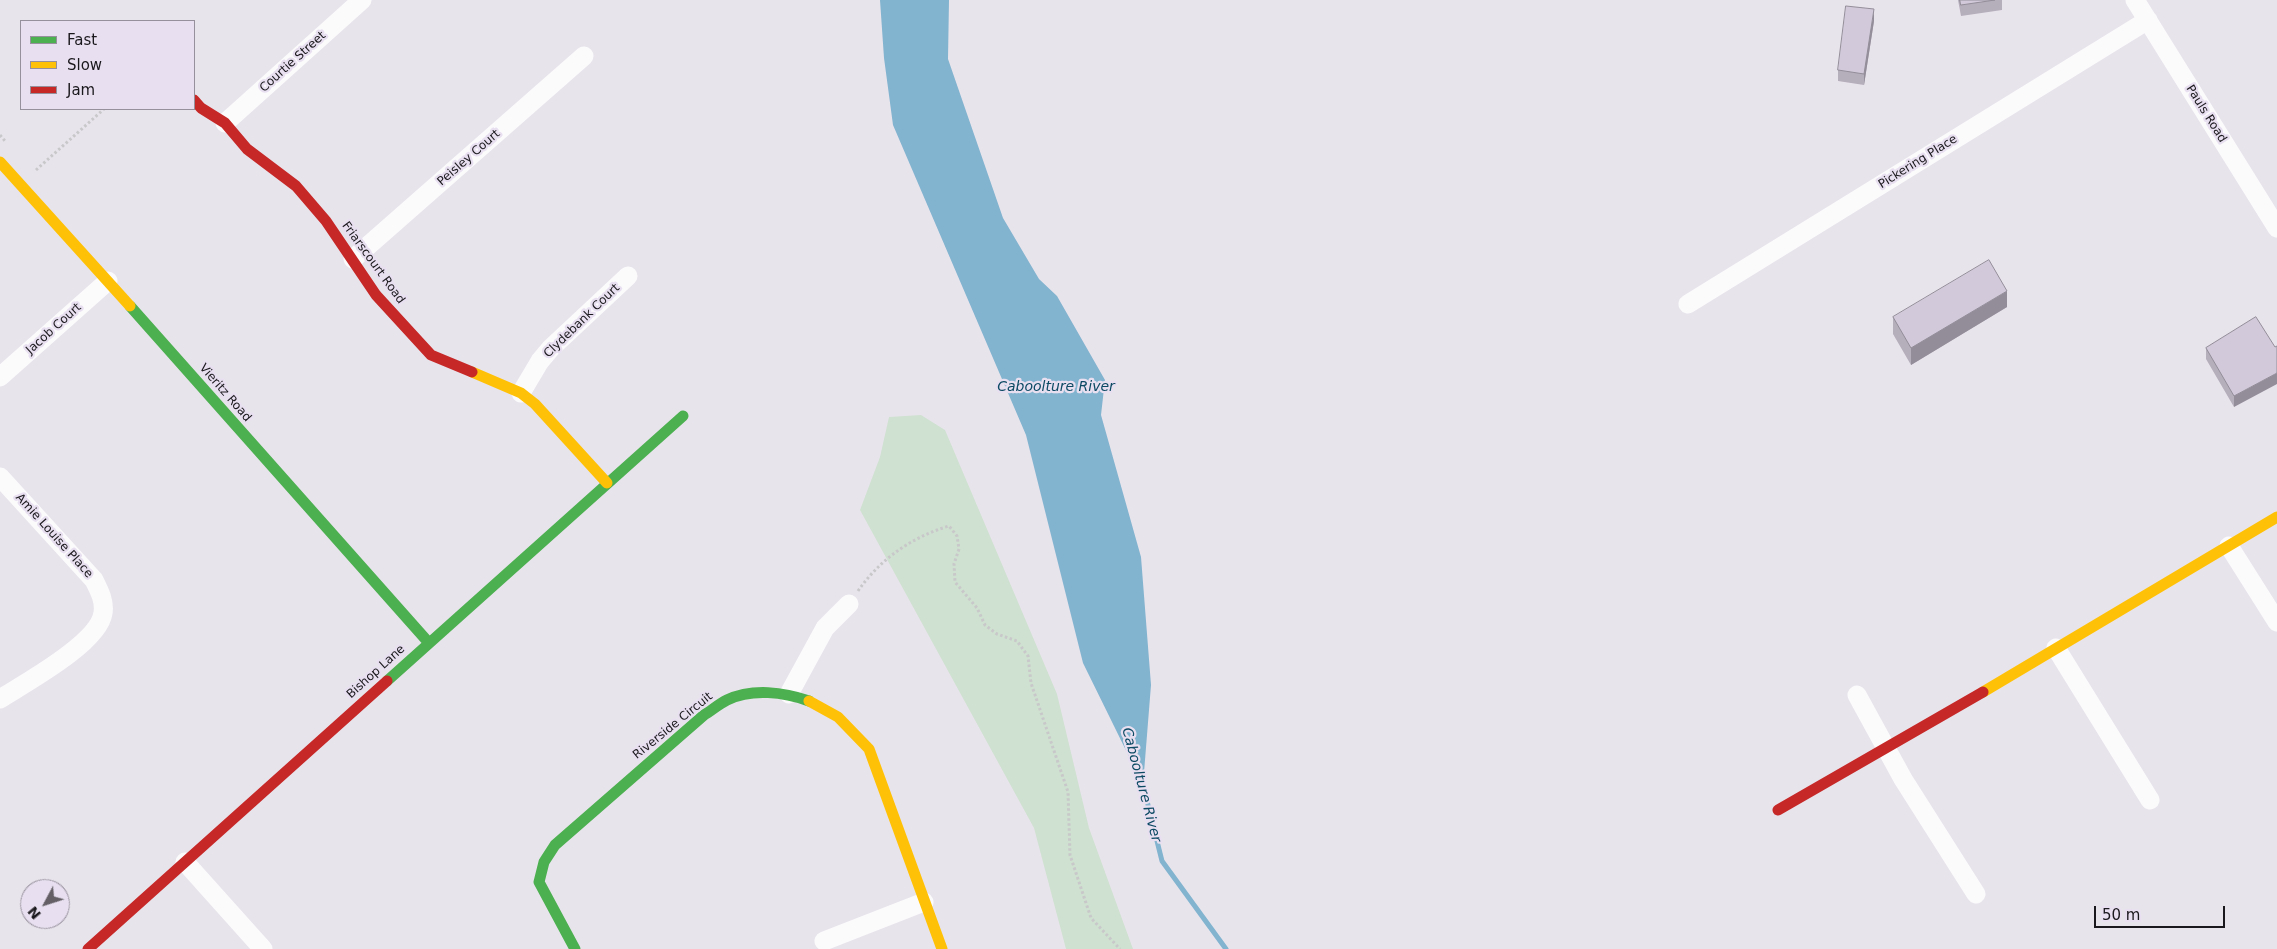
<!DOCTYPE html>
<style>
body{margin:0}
#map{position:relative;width:2277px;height:949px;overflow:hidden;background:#e8e4ec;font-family:"DejaVu Sans",sans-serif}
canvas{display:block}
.legend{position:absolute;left:20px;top:20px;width:175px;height:90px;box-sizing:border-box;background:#e8e0f0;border:1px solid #96909c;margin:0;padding:6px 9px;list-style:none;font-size:15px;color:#1b181d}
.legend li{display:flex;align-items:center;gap:10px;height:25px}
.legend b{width:25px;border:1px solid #96909c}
.north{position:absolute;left:20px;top:879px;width:50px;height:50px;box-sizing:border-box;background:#e8e0f0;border:1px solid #96909c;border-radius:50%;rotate:230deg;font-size:14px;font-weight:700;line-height:20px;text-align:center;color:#1b181d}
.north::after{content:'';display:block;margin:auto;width:18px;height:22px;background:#635f65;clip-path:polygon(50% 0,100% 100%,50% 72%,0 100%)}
.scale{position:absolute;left:2094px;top:906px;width:131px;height:22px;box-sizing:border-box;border:2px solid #1b181d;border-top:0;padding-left:6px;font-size:15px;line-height:18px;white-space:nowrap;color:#1b181d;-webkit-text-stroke:4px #e8e0f0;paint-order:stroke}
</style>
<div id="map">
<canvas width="2277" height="949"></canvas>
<ul class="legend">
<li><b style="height:6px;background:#4caf50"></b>Fast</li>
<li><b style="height:6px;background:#ffc107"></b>Slow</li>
<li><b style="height:6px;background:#c62828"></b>Jam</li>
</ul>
<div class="north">N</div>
<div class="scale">50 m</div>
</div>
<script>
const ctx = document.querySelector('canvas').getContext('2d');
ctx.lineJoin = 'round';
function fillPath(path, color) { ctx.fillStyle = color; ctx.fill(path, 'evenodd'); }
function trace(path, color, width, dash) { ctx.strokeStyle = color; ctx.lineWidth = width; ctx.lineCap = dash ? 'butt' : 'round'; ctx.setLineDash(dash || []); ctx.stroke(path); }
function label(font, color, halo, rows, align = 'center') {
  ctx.font = font + ' "DejaVu Sans",sans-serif'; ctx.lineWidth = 4.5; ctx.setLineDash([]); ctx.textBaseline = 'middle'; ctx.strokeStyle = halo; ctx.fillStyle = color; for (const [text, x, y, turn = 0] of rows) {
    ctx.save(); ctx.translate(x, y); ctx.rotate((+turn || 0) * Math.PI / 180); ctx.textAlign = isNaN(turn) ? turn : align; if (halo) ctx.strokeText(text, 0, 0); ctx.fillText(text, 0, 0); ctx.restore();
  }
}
const green = new Path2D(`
 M921 415 945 430 1057 694 1089 828 1133 949H1066L1034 828 860 510 880 457 889 417Z`);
const water = new Path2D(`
 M880 0H949L948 59 1003 218 1039 279 1057 296 1105 380 1101 415 1141 557 1151 685 1143 785 1083 663 1026 435 893 125 884 58Z`);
const stream = new Path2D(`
 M1143 785 1162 861 1226 949`);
const path = new Path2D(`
 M0 135 5 141
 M36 170 104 109
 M858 591C880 559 912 537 949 526L957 536 959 549 954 564 955 582 977 608 985 625 997 634 1017 641 1028 656 1031 683 1068 792 1070 855 1091 918 1120 949`);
const street = new Path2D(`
 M2135 0 2277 228
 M225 123 362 0
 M353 259 584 56
 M1688 304 2148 20
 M0 377 108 281
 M521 393 540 361 551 348 628 276
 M0 477 94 580C99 590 105 601 103 613 99 643 25 683 0 699
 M2229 546 2277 622
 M2056 648 2150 800
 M789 694 825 628 849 604
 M1857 695 1903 779 1976 894
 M185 862 263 949
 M824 941 924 902`);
const fast = new Path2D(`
 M130 306 429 643
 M387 681 683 416
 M575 949 539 882 544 862 555 845 704 715C712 710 719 704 727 700 752 688 784 692 809 701`);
const slow = new Path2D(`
 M0 162 130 306
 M472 372 521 393 535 404 607 483
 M1983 692 2277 517
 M809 701 838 717 869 749 942 949`);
const jam = new Path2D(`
 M194 100 201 108 225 123 247 149 296 186 326 221 376 295 431 355 472 372
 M1778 810 1983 692
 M88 949 387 681`);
const wall = new Path2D(`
 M1958 0H2002V10L1961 16Z
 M1874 21 1864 85 1838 81V70Z
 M2007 307 1911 365 1893 334V317Z
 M2256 317 2234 407 2206 359V348Z`);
const shadedWall = new Path2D(`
 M1874 9V21L1864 85V74Z
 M2007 291V307L1911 365V348Z
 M2277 373V384L2234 407V396Z`);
const building = new Path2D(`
 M1960 0H1995L1961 5Z
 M1846 6 1874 9 1864 74 1838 70Z
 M1989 260 2007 291 1911 348 1893 317Z
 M2256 317 2275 347 2277 346V373L2234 396 2206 348Z`);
const streetNames = [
 ["Courtie Street",293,62,-42],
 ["Pauls Road",2206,114,58],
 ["Peisley Court",469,158,-41],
 ["Pickering Place",1918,162,-32],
 ["Friarscourt Road",373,263,54],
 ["Clydebank Court",582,321,-44],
 ["Jacob Court",54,329,-42],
 ["Vieritz Road",225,393,49],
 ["Amie Louise Place",54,536,48],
 ["Bishop Lane",376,672,-42],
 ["Riverside Circuit",673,726,-39]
];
const waterNames = [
 ["Caboolture River",1056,387],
 ["Caboolture River",1141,785,75]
];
fillPath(green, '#cfe1d0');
fillPath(water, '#82b3cf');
trace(stream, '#82b3cf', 5);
trace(path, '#c8c7c9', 3, [2.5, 2.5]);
trace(street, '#fcfbfc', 19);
trace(fast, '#4caf50', 11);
trace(slow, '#ffc107', 11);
trace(jam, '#c62828', 11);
fillPath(wall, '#b5aebb');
fillPath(shadedWall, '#938d99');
fillPath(building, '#d2cada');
trace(building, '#938d99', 1);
label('12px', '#1b181d', '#e8e0f0', streetNames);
label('italic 14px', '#0c4963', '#e8e0f0', waterNames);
</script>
